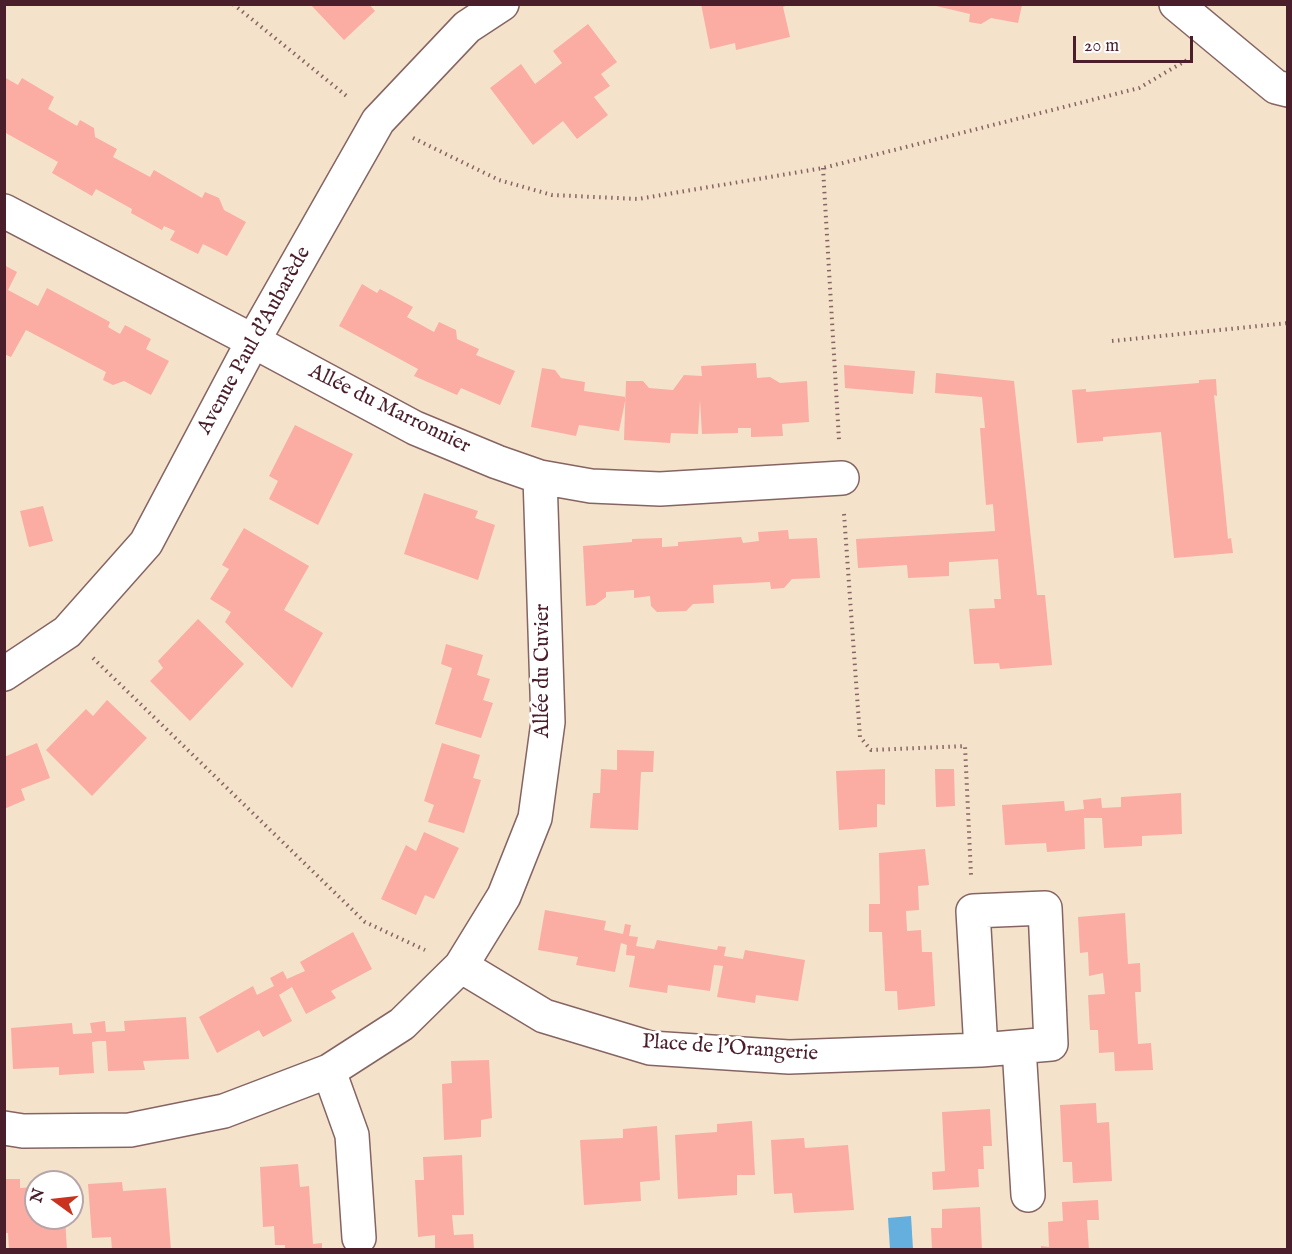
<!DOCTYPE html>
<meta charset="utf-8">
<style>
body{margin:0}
#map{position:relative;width:1292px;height:1254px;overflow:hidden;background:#f4e3ca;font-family:"IM FELL English",serif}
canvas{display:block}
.frame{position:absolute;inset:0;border:6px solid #4a1f2b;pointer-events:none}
.north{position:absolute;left:24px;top:1170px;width:60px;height:60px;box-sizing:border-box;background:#fff;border:2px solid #b7a5aa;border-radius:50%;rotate:285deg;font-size:16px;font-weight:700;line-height:24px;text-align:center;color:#4a1f2b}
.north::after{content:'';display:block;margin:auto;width:21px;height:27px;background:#c8321e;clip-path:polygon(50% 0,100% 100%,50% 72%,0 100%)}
.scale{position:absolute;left:1073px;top:36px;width:120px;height:27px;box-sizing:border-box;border:3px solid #4a1f2b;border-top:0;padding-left:8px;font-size:18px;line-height:21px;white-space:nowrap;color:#4a1f2b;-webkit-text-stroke:4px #fff;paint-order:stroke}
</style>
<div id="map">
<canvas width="1292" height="1254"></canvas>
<div class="frame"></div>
<div class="north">N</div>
<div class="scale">20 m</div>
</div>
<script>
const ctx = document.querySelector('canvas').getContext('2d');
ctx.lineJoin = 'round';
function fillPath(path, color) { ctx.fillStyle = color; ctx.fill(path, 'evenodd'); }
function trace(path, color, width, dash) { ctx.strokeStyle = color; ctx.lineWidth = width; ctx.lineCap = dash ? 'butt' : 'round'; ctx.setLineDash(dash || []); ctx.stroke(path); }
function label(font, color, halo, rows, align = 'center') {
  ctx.font = font + ' "IM FELL English",serif'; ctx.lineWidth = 6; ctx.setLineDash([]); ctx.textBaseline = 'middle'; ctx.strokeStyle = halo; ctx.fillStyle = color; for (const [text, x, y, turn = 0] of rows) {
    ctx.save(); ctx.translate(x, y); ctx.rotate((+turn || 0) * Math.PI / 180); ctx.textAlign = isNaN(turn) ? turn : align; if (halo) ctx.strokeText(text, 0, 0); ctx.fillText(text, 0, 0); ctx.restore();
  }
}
const water = new Path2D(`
 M911 1216 913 1249H890L888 1218Z`);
const building = new Path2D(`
 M310 4H369L375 11 344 40Z
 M701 4H790L783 7 790 37 736 50 735 43 710 49Z
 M932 5H1022L1018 23 991 18 981 24 969 22 970 14Z
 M588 24 617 62 601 74 610 86 594 97 608 115 577 139 563 121 533 145 490 88 521 64 535 84 562 63 553 51Z
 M4 77 18 85 22 78 54 97 48 109 77 126 80 120 94 128 95 137 117 149 113 157 150 177 154 170 202 198 205 192 219 198 224 210 246 222 227 256 203 244 198 254 170 240 175 231 164 226 162 230 131 213 132 209 96 189 92 196 52 173 58 162 4 132Z
 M4 265 17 272 8 290 38 306 47 288 110 322 108 327 120 334 125 325 151 339 146 349 169 361 151 395 124 381 113 385 103 380 106 372 26 330 11 357 4 354Z
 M362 284 377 293 380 289 413 307 407 317 434 332 439 322 456 330 457 339 479 349 476 355 515 371 500 405 461 388 457 395 414 376 418 369 339 326Z
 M756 363 757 378 770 377 780 383 807 381 809 422 782 424 783 436 751 437V428H738V433L702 434 700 400 698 434 671 433 670 443 624 440 626 381H643L649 388 673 390 684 375 702 376 701 366Z
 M844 365 915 371 913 394 845 388Z
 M542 368 555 370 561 378 585 382 584 391 626 397 619 431 579 425 576 436 531 427Z
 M936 373 1014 381 1037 595H1045L1052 665 1000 669 999 663 974 664 969 609 995 608 994 599H1001L998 559 949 562V576L908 578 907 565 858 568 856 539 995 531 993 504 986 505 980 428H985L982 397 935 393Z
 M1216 379 1217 396 1214 395 1228 539 1231 538 1233 553 1174 558 1161 432 1103 437V441L1077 443 1072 390 1086 389V392L1199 383V380Z
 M295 425 353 454 318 525 269 499 278 481 269 476Z
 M424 493 478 511 475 518 495 525 478 580 404 554Z
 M43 506 53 541 29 547 20 511Z
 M244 528 309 566 284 610 323 633 292 688 225 622 231 612 210 599 229 569 222 565Z
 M788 530 789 539 817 538 820 578 792 579 784 588 771 589 770 582 713 585 714 603 693 604 686 611 657 612 651 606 650 596 634 598V590L606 592V597L595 605 586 606 583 546 632 542V539L662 538V547L678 546V542L741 537 743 543 759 541 758 532Z
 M198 619 244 664 190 721 150 681 163 668 158 661Z
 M446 644 483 655 477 675 490 679 483 700 493 703 481 738 435 724 452 668 441 664Z
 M107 700 147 738 92 796 46 750 86 709 93 716Z
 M37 743 50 778 21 789 25 800 4 809V757Z
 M442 743 480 755 473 778 481 780 464 833 428 822 434 805 424 801Z
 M617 750 654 751 653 772H641L638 830 590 828 593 793H600L601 769 617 770Z
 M885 769V805L877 804V827L839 830 836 771Z
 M935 769H954L955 806 936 807Z
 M1181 793 1182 834 1142 836V846L1104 848 1102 818H1084L1085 849 1047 852 1046 843 1005 845 1002 805 1064 801 1065 811 1084 809 1083 800 1101 798 1102 808 1121 807V797Z
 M424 832 459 848 434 899 425 895 416 915 381 899 406 845 416 851Z
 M925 849 929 885 918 886 919 910 906 911 907 931 921 930 922 952H932L935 1006 898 1010 897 991H885L882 932H869V904H880L879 853Z
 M545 910 606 921 604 930 623 934 625 924 631 925 629 936 638 937 636 946 654 949 657 940 717 950 718 946 726 947 724 956 743 959 745 950 805 960 798 1001 756 995 755 1003 717 997 723 966 714 965 710 991 668 985 667 993 629 987 635 956 626 955 627 945 621 943 615 972 576 965 578 957 538 950Z
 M1125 913 1128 964 1140 963 1141 992H1135L1138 1044 1151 1043 1153 1070 1115 1071 1114 1052 1099 1053 1098 1030H1090L1088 995 1105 994 1103 973 1089 976 1088 952 1080 953 1078 917Z
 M353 932 372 969 331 991 336 998 306 1014 292 987 279 995 292 1021 263 1037 259 1030 217 1053 199 1017 253 986 257 995 274 986 270 978 283 971 287 979 305 971 300 962Z
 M186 1017 189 1059 143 1061 145 1070 108 1071 106 1041H99L92 1042 94 1073 59 1075V1067L13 1069 11 1028 72 1023 73 1034 92 1033 90 1023 105 1021 106 1032 125 1031 124 1021Z
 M489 1060 492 1118 481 1120V1137L444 1140 442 1084 452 1083 451 1061Z
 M1096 1103 1097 1123 1109 1122 1112 1181 1073 1183 1072 1162H1063L1060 1105Z
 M990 1109 992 1146H983L984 1169H978L979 1187 933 1190 932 1172 945 1171 942 1112Z
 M752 1121 755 1175H737V1195L678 1199 675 1135 717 1132V1124Z
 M657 1126 660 1180 640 1182 641 1201 584 1205 580 1140 623 1138V1129Z
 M804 1138 805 1148 848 1145 854 1210 794 1213 792 1193 774 1194 771 1140Z
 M462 1155 464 1215H452L454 1235 473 1234 474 1250H435V1235L418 1237 415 1180H424L423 1157Z
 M298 1164 300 1187 309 1186 313 1244 322 1243V1250H285V1245H275L274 1226 263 1227 260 1167Z
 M4 1179H20V1188L36 1187V1218H65L67 1250H9L8 1233H4Z
 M122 1182 123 1191 166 1188 171 1250H112L111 1237 92 1238 88 1184Z
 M1098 1200 1099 1220H1087L1089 1250H1041V1246L1049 1247 1048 1222 1063 1221 1062 1202Z
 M980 1207 982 1250H932L931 1228H942V1209Z`);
const path = new Path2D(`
 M233 4 349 98
 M413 138 499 180 552 195 638 199 823 168 1139 88 1187 60
 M823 168 839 440
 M1112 341 1288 323
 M844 514 860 737 871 750 965 746 971 875
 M93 658 365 922 425 950`);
const minor = new Path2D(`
 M1176 4 1276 87 1288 90
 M4 211 253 341 415 428 497 462 540 477 591 486 660 489 842 478
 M4 674 67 632 146 543 253 341 378 121 467 27 502 4
 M461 966 544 1016 650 1048 789 1057 981 1050 1051 1044 1045 908 973 911 981 1050
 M1019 1047 1028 1195
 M329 1071 352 1135 359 1238
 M4 1128 23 1131 130 1130 224 1111 329 1071 402 1024 461 966 504 896 535 818 548 722 540 477`);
const streetNames = [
 ["Avenue Paul d'Aubarède",255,341,-61],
 ["Allée du Marronnier",389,410,26],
 ["Allée du Cuvier",544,671,-90],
 ["Place de l'Orangerie",730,1049,4]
];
fillPath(water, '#64afdd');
fillPath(building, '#fbaca3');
trace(minor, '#866463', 36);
trace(path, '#866463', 4, [1.5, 4.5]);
trace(minor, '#fff', 33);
label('21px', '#4a1f2b', '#fff', streetNames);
</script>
